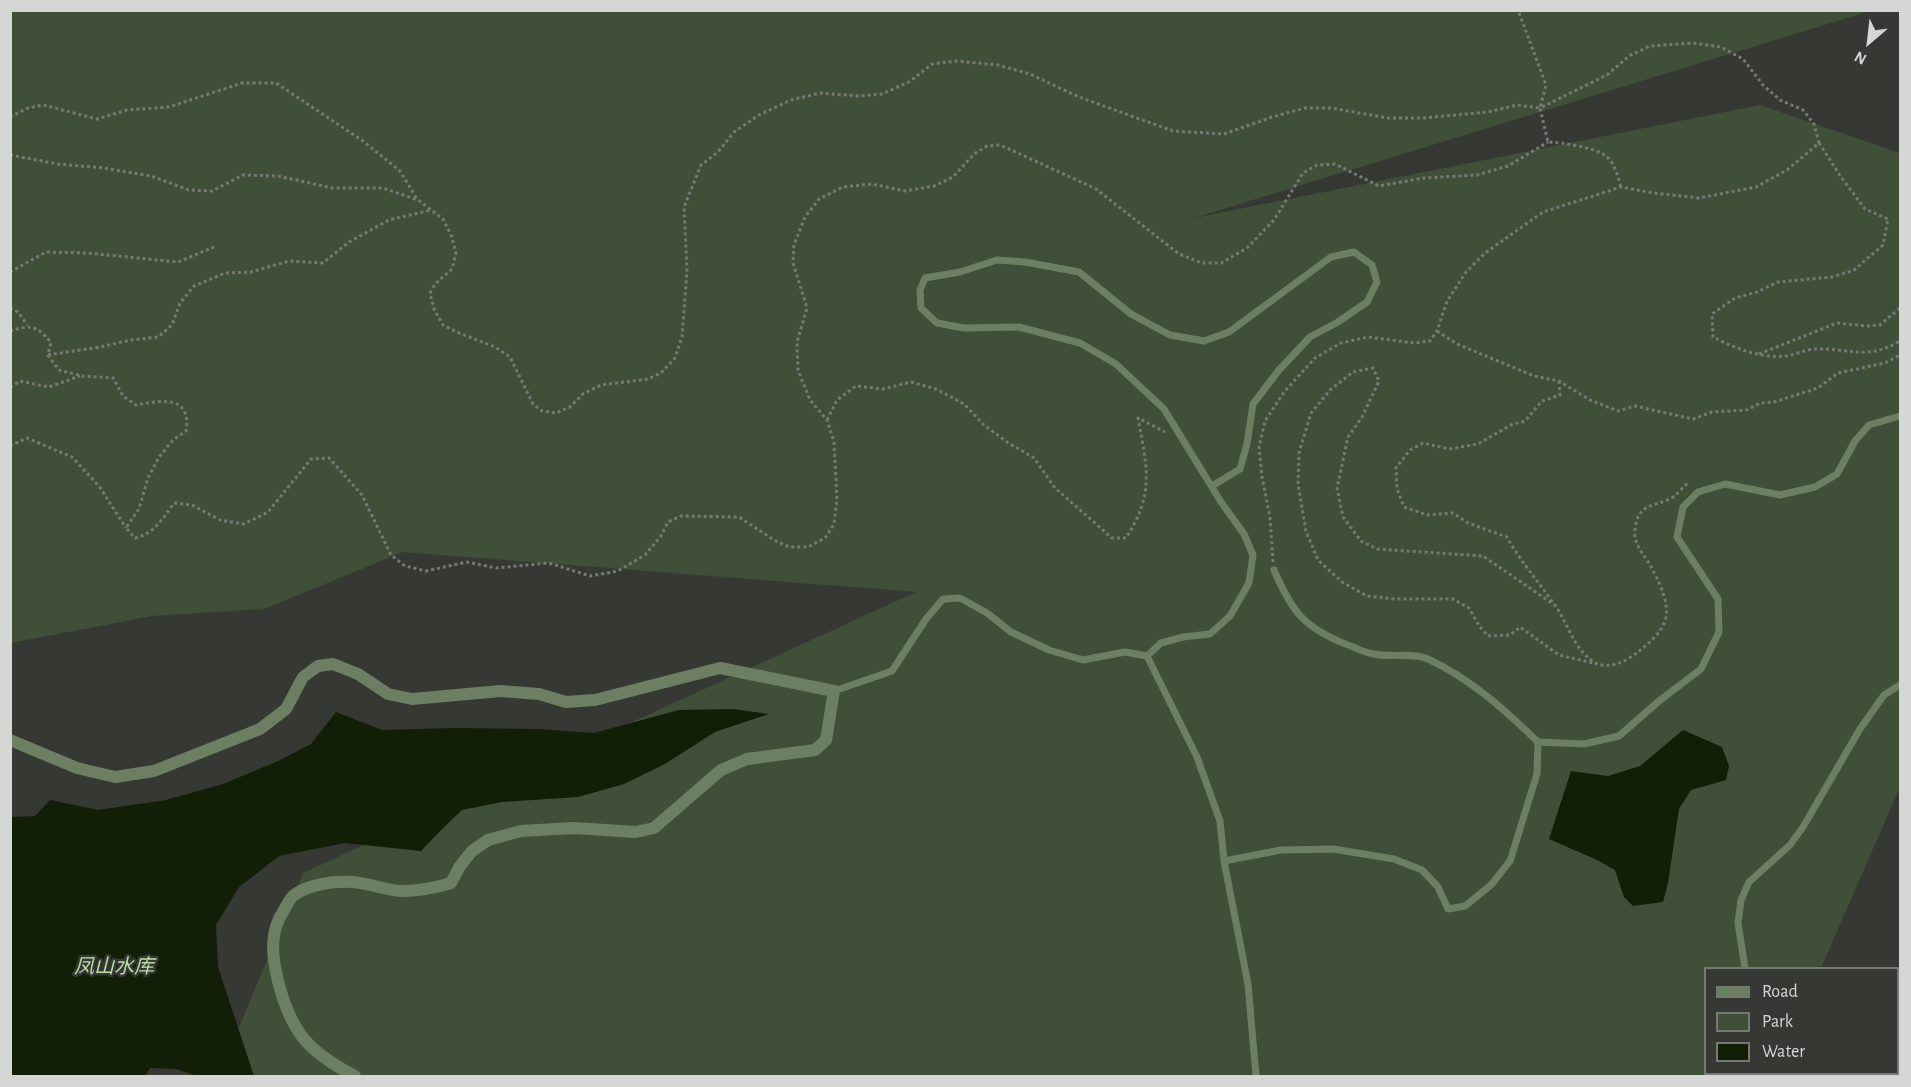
<!DOCTYPE html>
<meta charset="utf-8">
<style>
body{margin:0}
#map{position:relative;width:1911px;height:1087px;overflow:hidden;background:#363834;font-family:"Alegreya Sans",sans-serif}
canvas{display:block}
.frame{position:absolute;inset:0;border:12px solid #d5d7d4;pointer-events:none}
.legend{position:absolute;left:1704px;top:967px;width:195px;height:108px;box-sizing:border-box;background:#363834;border:2px solid #767874;margin:0;padding:8px 10px;list-style:none;font-size:18px;color:#d5d7d4}
.legend li{display:flex;align-items:center;gap:12px;height:30px}
.legend b{width:30px;border:2px solid #767874}
.north{position:absolute;left:1839px;top:12px;width:60px;height:60px;-webkit-text-stroke:4px #363834;paint-order:stroke;rotate:208deg;font-size:16px;font-weight:700;line-height:24px;text-align:center;color:#d5d7d4}
.north::after{content:'';display:block;margin:auto;width:21px;height:27px;background:#d5d7d4;clip-path:polygon(50% 0,100% 100%,50% 72%,0 100%)}
</style>
<div id="map">
<canvas width="1911" height="1087"></canvas>
<div class="frame"></div>
<ul class="legend">
<li><b style="height:8px;background:#6d7f62"></b>Road</li>
<li><b style="height:16px;background:#404f37"></b>Park</li>
<li><b style="height:16px;background:#101f06"></b>Water</li>
</ul>
<div class="north">N</div>
</div>
<script>
const ctx = document.querySelector('canvas').getContext('2d');
ctx.lineJoin = 'round';
function fillPath(path, color) { ctx.fillStyle = color; ctx.fill(path, 'evenodd'); }
function trace(path, color, width, dash) { ctx.strokeStyle = color; ctx.lineWidth = width; ctx.lineCap = dash ? 'butt' : 'round'; ctx.setLineDash(dash || []); ctx.stroke(path); }
function label(font, color, halo, rows, align = 'center') {
  ctx.font = font + ' "Alegreya Sans","Noto Sans SC",sans-serif'; ctx.lineWidth = 5; ctx.setLineDash([]); ctx.textBaseline = 'middle'; ctx.strokeStyle = halo; ctx.fillStyle = color; for (const [text, x, y, turn = 0] of rows) {
    ctx.save(); ctx.translate(x, y); ctx.rotate((+turn || 0) * Math.PI / 180); ctx.textAlign = isNaN(turn) ? turn : align; if (halo) ctx.strokeText(text, 0, 0); ctx.fillText(text, 0, 0); ctx.restore();
  }
}
const green = new Path2D(`
 M11 11H1870L1194 218 1760 105 1900 153V787L1821 968H1706V1074H1775L1774 1076H219L303 873 916 592 403 552 264 609 152 616 11 643Z`);
const water = new Path2D(`
 M733 709 769 714 715 732 665 764 624 784 578 797 502 802 462 810 441 830 421 851 345 843 279 856 239 887 216 925 218 967 254 1076H197L176 1069 150 1068 145 1076H11V817L35 816 50 800 98 810 166 800 223 784 278 761 311 744 336 712 382 730 453 728 539 729 594 733 679 710Z
 M1683 730 1722 747 1729 766 1726 780 1691 790 1679 809 1668 883 1663 902 1633 906 1624 897 1615 870 1597 860 1549 839 1571 771 1608 776 1640 766Z`);
const path = new Path2D(`
 M10 117 28 108 43 105 97 119 127 110 169 107 242 83H276L363 141 400 171 417 199
 M1819 143 1841 177 1865 209 1888 219 1883 245 1854 270 1832 277 1778 282 1757 292 1735 298 1712 314 1713 337C1735 348 1758 358 1784 356 1794 356 1805 349 1815 349 1851 348 1866 361 1900 341
 M10 155 58 164 104 168 151 176 189 190 212 191 243 175 278 176 332 188H383L418 200 443 219 452 237 456 254 452 269 435 284 430 293 434 309 443 325 459 333 495 347 510 357 533 404 542 411 556 413 570 407 583 394 601 385 648 379 661 373 675 358 682 337 687 270 684 207 701 165 718 152 734 132 759 115 791 100 820 93 858 96 882 94 909 82 932 64 957 61 998 65 1030 74 1079 97 1173 131 1224 134 1272 117 1305 108H1331L1388 118H1423L1488 112 1517 105 1540 108 1546 85 1518 10
 M10 272 46 252 87 253 178 262 214 247
 M10 308 18 312 27 325
 M10 331C32 324 36 326 51 342L48 355 59 370 82 376 113 378 123 396 136 405C161 400 192 395 186 431L173 440 159 457 148 478 139 509 126 528 135 538C154 534 163 518 174 503L192 505 220 520 244 524 268 512 311 459 329 458 362 495 391 555 405 566 426 571 467 562 496 568 549 563 590 576 618 571 645 555 661 536 668 522 681 516 739 517 774 540 789 547H808L825 538 834 524 837 499 834 442 827 420 810 400 798 370 797 342 807 308 793 263 794 245 805 217 819 199 843 187 872 184 905 191 934 186 953 177 974 154 987 146 1000 145 1096 189 1179 254 1202 263H1221L1247 248 1274 220 1303 173 1317 165 1335 164 1379 186 1424 178 1477 175 1508 166 1548 142
 M1437 331 1457 344 1534 376 1559 381 1590 400 1618 411 1635 406 1693 419 1712 412 1747 410 1760 403 1774 402 1818 388 1838 373 1885 363 1900 355
 M1759 354 1837 323 1866 326 1880 325 1900 308
 M48 355 100 347 131 340 158 337 172 325 180 303 194 286 225 273 251 272 289 261 323 263 349 242 389 220 431 210
 M1559 381 1560 395 1542 401 1525 421 1511 425 1478 444 1449 449 1423 443 1410 450 1396 468 1397 489 1404 507 1427 515 1453 513 1468 523 1507 537C1520 561 1538 581 1554 604 1568 622 1574 652 1596 663 1609 670 1627 661 1638 652 1649 643 1663 632 1666 617 1669 601 1658 579 1650 565 1643 553 1633 544 1635 529 1638 504 1652 507 1670 499 1676 496 1682 488 1687 484H1690
 M10 387 20 381 49 387 80 376
 M827 420 837 400 856 386 883 389 911 382 936 389 964 404 984 425 1007 442 1034 458 1055 488 1112 538H1126C1155 493 1147 468 1138 418L1165 432
 M10 446 27 438 72 457 99 486 126 528
 M1273 562 1270 517 1262 477 1259 447 1265 421 1284 392 1315 358 1341 343 1368 337 1414 343 1430 341 1437 331 1447 301 1466 272 1485 253 1543 212 1621 187 1653 193 1699 198 1756 187 1787 170 1819 143 1814 124 1803 110 1780 100 1763 85 1743 59 1721 47 1693 43 1650 46 1629 56 1607 75 1540 108 1548 142C1561 142 1598 148 1607 157 1615 164 1618 177 1621 187
 M1556 606 1483 556 1377 549 1361 541 1343 517 1337 488 1348 437 1362 417 1379 381 1373 368 1353 372 1330 390 1311 413 1299 453 1298 484 1306 531 1318 560 1342 582 1367 596 1395 599H1453L1469 608 1480 627 1488 636 1510 635 1520 627 1559 655 1597 664`);
const lane = new Path2D(`
 M1212 486 1240 469 1247 444 1253 404 1279 370 1310 337 1338 322 1367 302 1377 282 1372 265 1354 252 1331 257 1229 332 1204 341 1170 335 1131 314 1079 272 1025 262 997 260 960 272 925 278 920 290 921 308 937 323 964 328 1019 327 1080 343 1116 364 1164 409 1221 502 1244 534 1253 555 1249 583 1230 616 1210 634 1183 637 1161 643 1147 656 1197 757 1220 821 1224 861
 M1274 570C1292 612 1304 628 1348 645 1356 648 1365 653 1374 654 1391 658 1413 652 1428 659 1471 679 1505 710 1538 742
 M834 691 892 671 926 619 943 599 960 598 987 613 1011 632 1049 650 1083 660 1125 652 1147 656
 M1745 968 1738 923 1741 900 1749 882 1790 845 1803 827 1860 729 1884 695 1900 685
 M1256 1076 1248 984 1224 861 1281 850 1333 849 1394 859 1422 870 1438 887 1448 909 1465 906 1491 885 1510 861 1537 774 1538 742 1584 744 1619 736 1659 701 1701 669 1719 632 1718 599 1677 537 1683 507 1698 492 1725 484 1780 495 1815 487 1837 474 1855 441 1869 425 1900 416
 M1740 1076V1074`);
const street = new Path2D(`
 M10 740 77 768 115 777 154 771 260 729 286 709 303 677 318 666 333 664 358 674 388 694 412 699 501 691 539 694 566 702 595 700 720 668 834 691 826 740 815 750 747 759 721 770 654 828 636 832 574 828 521 831 488 840 472 851 460 866 451 883C435 888 419 891 401 891 385 890 368 883 352 882 333 881 310 884 294 895 290 898 287 905 284 910 269 932 272 956 278 981 291 1032 308 1052 355 1076
 M1898 1068 1900 1064`);
const waterNames = [
 ["凤山水库",114,967]
];
fillPath(green, '#404f37');
fillPath(water, '#101f06');
trace(path, '#777976', 3, [3, 3]);
trace(lane, '#6d7f62', 7);
trace(street, '#6d7f62', 12);
label('italic 20px', '#bcdea8', '#363834', waterNames);
</script>
